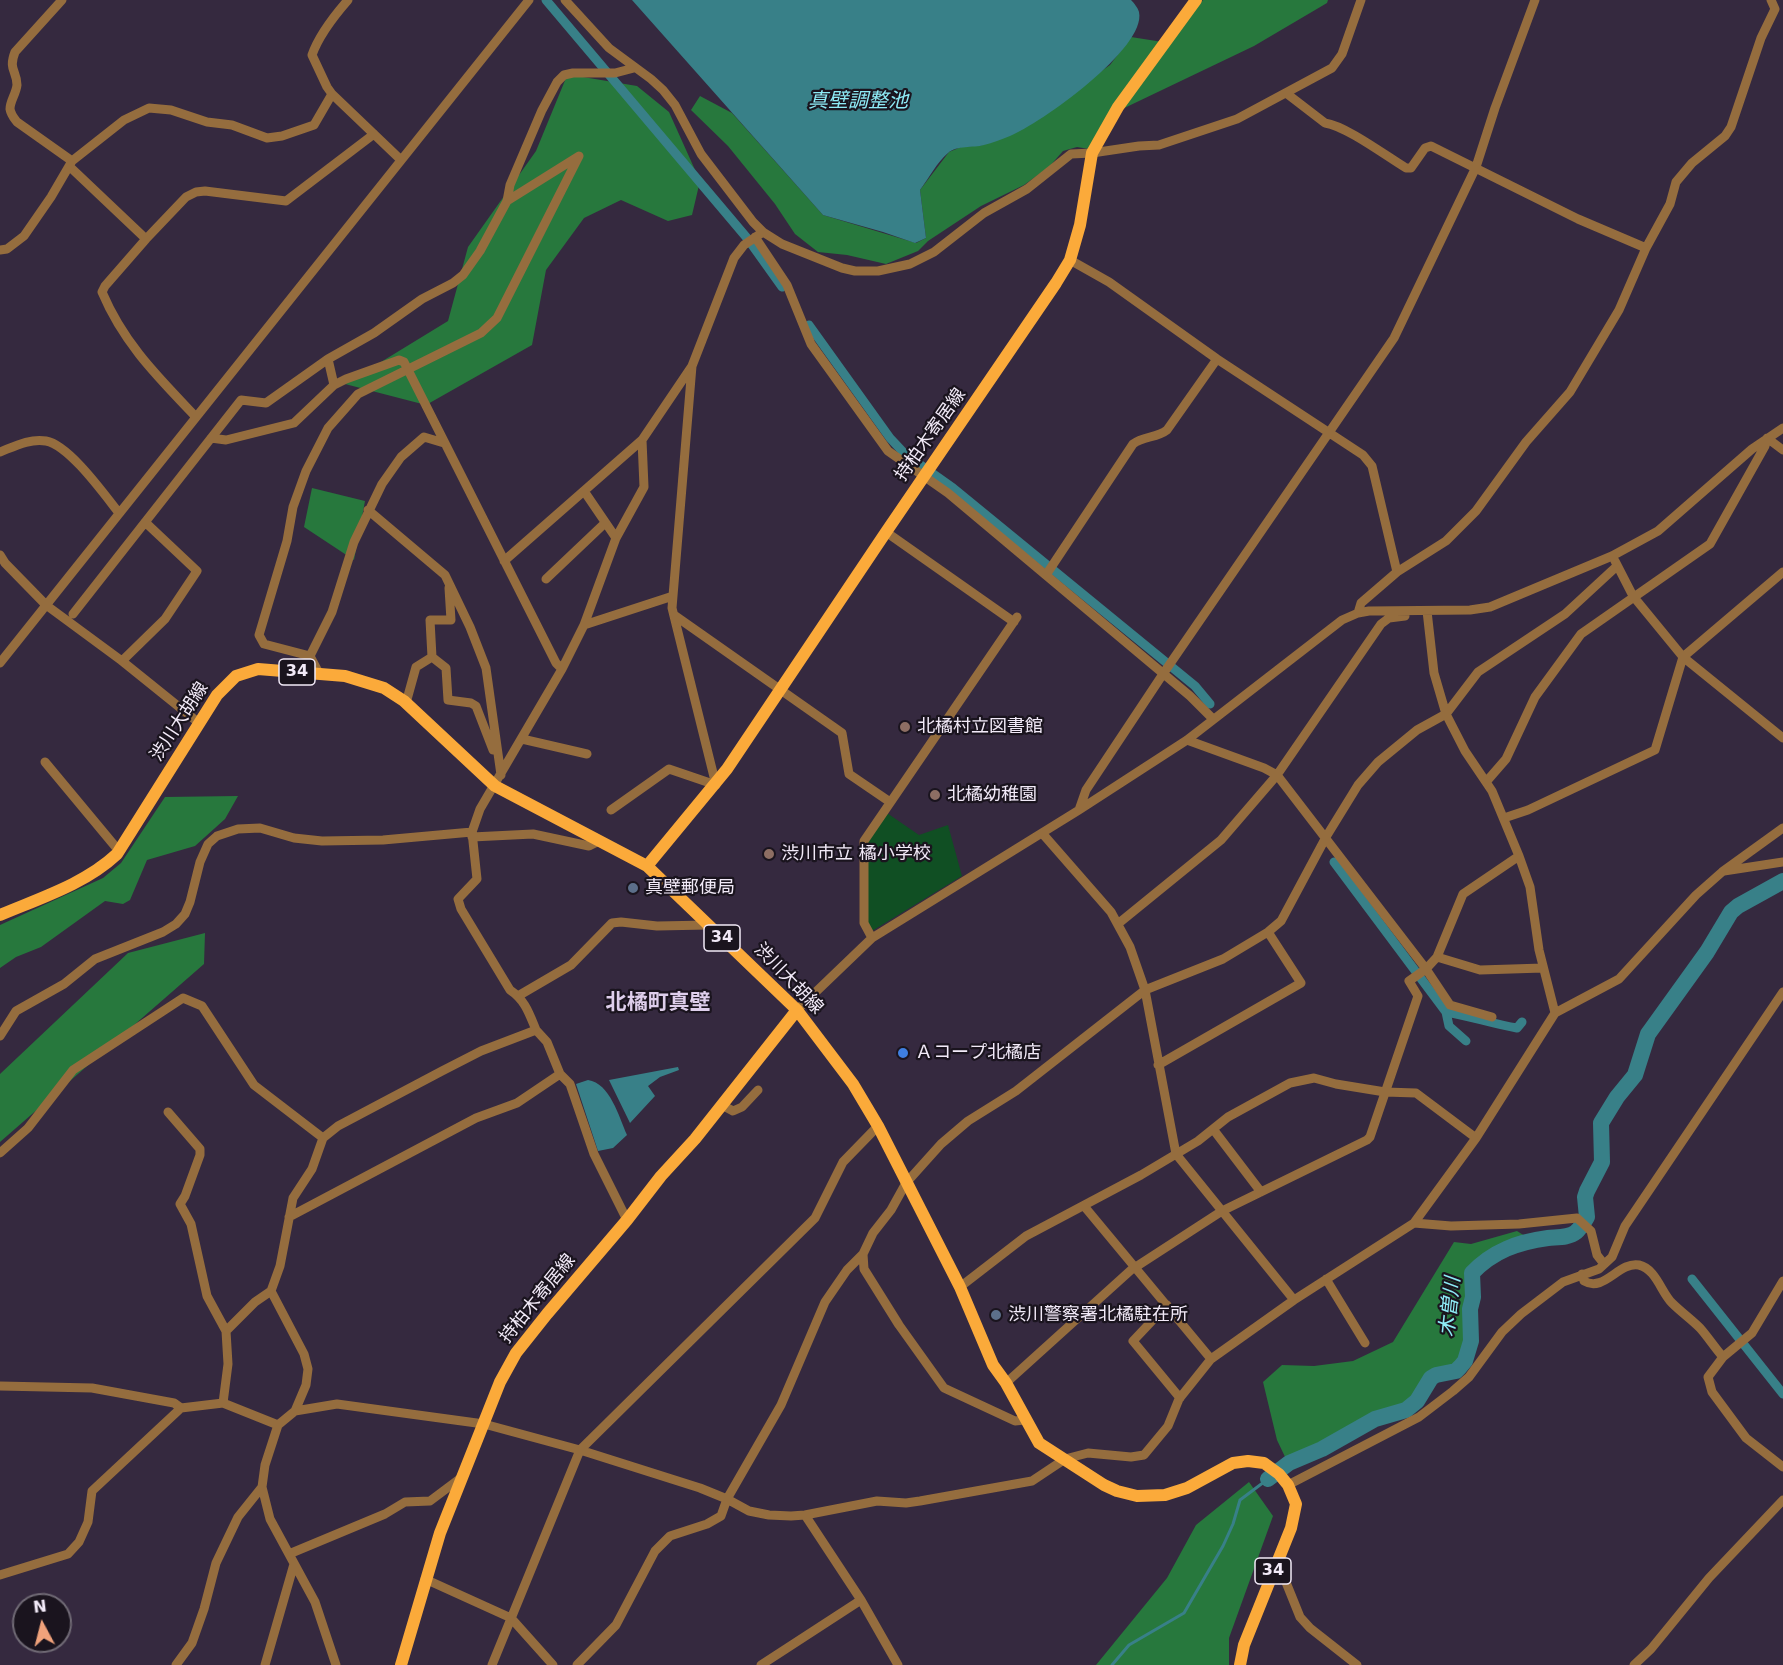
<!DOCTYPE html>
<meta charset="utf-8">
<style>
body{margin:0}
#map{position:relative;width:1783px;height:1665px;overflow:hidden;background:#35293f;font-family:"DejaVu Sans",sans-serif}
canvas{display:block}
.north{position:absolute;left:12px;top:1593px;width:60px;height:60px;box-sizing:border-box;background:#1a141e;border:2px solid #706a75;border-radius:50%;rotate:353deg;font-size:16px;font-weight:700;line-height:24px;text-align:center;color:#f2eaf8}
.north::after{content:'';display:block;margin:auto;width:21px;height:27px;background:#f0a27b;clip-path:polygon(50% 0,100% 100%,50% 72%,0 100%)}
</style>
<div id="map">
<canvas width="1783" height="1665"></canvas>
<div class="north">N</div>
</div>
<script>
const ctx = document.querySelector('canvas').getContext('2d');
ctx.lineJoin = 'round';
function fillPath(path, color) { ctx.fillStyle = color; ctx.fill(path, 'evenodd'); }
function trace(path, color, width, dash) { ctx.strokeStyle = color; ctx.lineWidth = width; ctx.lineCap = dash ? 'butt' : 'round'; ctx.setLineDash(dash || []); ctx.stroke(path); }
function label(font, color, halo, rows, align = 'center') {
  ctx.font = font + ' "DejaVu Sans","Noto Sans JP",sans-serif'; ctx.lineWidth = 4.5; ctx.setLineDash([]); ctx.textBaseline = 'middle'; ctx.strokeStyle = halo; ctx.fillStyle = color; for (const [text, x, y, turn = 0] of rows) {
    ctx.save(); ctx.translate(x, y); ctx.rotate((+turn || 0) * Math.PI / 180); ctx.textAlign = isNaN(turn) ? turn : align; if (halo) ctx.strokeText(text, 0, 0); ctx.fillText(text, 0, 0); ctx.restore();
  }
}
const green = new Path2D(`
 M887 813 919 835 948 825 962 876 872 931 867 923 866 844Z`);
const forest = new Path2D(`
 M1203 0H1328L1327 3 1254 46 1116 112 1089 149 1077 147 1063 151 1049 167 1024 185 981 206 928 241 918 251 886 264 847 255 818 252 795 234 775 204 728 146 691 110 700 96 732 113 823 215 916 243 926 238 920 190 949 152 961 147 983 145 1093 77 1110 65 1131 37 1169 43Z
 M577 76 637 86 669 112 700 181 692 215 668 221 621 200 584 218 546 270 532 345 426 405 345 384 448 321 468 247 536 151 566 78Z
 M312 488 365 501 354 560 304 527Z
 M238 796 225 819 195 846 147 860 130 900 123 904 105 901 41 947 16 957 0 968V925L103 878 121 863 165 797Z
 M205 933 204 964 0 1142V1074L128 953Z
 M1517 1231 1528 1238 1497 1250 1470 1273C1470 1298 1472 1337 1463 1359 1457 1374 1443 1368 1432 1374 1420 1381 1418 1399 1408 1407 1397 1414 1384 1412 1373 1417 1355 1426 1339 1438 1321 1447 1310 1452 1298 1456 1287 1461L1277 1440 1263 1382 1282 1365 1314 1366 1353 1361 1393 1342 1454 1242 1471 1244Z
 M1249 1482 1273 1516 1229 1638V1665H1096L1167 1578 1196 1525Z`);
const water = new Path2D(`
 M632 0H1131C1134 3 1138 8 1139 12 1147 48 1040 124 1010 136 1002 139 992 143 984 145 973 148 957 145 948 153 937 162 929 178 920 190L926 238 915 243 883 232 823 215Z
 M678 1067 679 1070 660 1077 648 1086 655 1096 630 1123 609 1080Z
 M588 1080C610 1083 619 1117 627 1135L613 1148 598 1151 576 1084Z`);
const stream = new Path2D(`
 M1112 1665 1129 1645 1184 1613 1223 1546 1233 1524 1240 1500 1268 1479`);
const canal = new Path2D(`
 M546 0 747 238 782 287
 M809 325 890 438 905 454 953 488 1195 686 1210 704
 M1334 862 1446 1012 1449 1026 1466 1041
 M1446 1012C1470 1016 1493 1024 1517 1028L1522 1022
 M1692 1279 1783 1394`);
const river = new Path2D(`
 M1268 1479 1289 1463 1322 1449 1375 1419 1406 1410 1417 1401 1431 1378 1436 1375 1456 1371 1460 1367 1465 1361 1471 1341 1470 1309 1473 1297 1472 1273C1493 1251 1518 1242 1548 1238 1556 1237 1569 1238 1576 1232 1580 1229 1584 1222 1587 1217L1585 1197 1587 1191 1602 1162 1601 1123 1617 1097 1635 1075 1648 1034 1707 952 1731 912 1738 906 1783 881`);
const minor = new Path2D(`
 M62 0 15 52C8 70 17 71 17 85 16 94 10 101 10 109 11 115 14 118 17 122L72 161
 M565 0 609 48 651 79 663 90 675 105 701 154 753 222 763 232 782 244 842 268 855 271H878L910 264 934 252 984 213 1027 189 1071 154 1092 153 1139 146 1159 145 1237 119 1332 68 1342 54 1361 0
 M1286 93 1325 123C1346 126 1386 156 1406 168H1411L1425 148 1431 146 1578 219 1646 248
 M332 94 401 160
 M69 166 146 239
 M755 237 787 285 811 344 888 451 948 493 1190 696 1213 719
 M0 250 7 249 24 236 51 197 72 161 124 120 149 108 171 110 207 122 232 125 267 138 282 136 314 125 332 94 327 87 312 55C319 35 334 16 348 0
 M1070 260 1109 282 1217 359 1363 455 1372 466 1397 572
 M196 417C158 377 124 344 102 292L105 286 146 239 186 197 196 192 205 191 286 201 374 134
 M211 438 226 440 294 423 334 385
 M0 452C13 447 30 438 46 441 69 445 104 494 119 513
 M584 491 616 538
 M368 510 445 575 470 627 486 668 501 775
 M886 532 1014 622
 M0 555 5 563 46 605 122 661 199 723
 M504 561 642 440
 M1615 561 1633 596 1683 657 1783 738
 M1046 575 1133 444C1143 436 1157 438 1167 430L1217 359
 M546 579 605 523
 M1358 613 1361 603 1397 572 1446 541 1476 511 1526 442 1570 392 1619 310 1646 248 1670 204 1676 182 1692 163 1725 136 1731 127 1761 38 1775 9 1771 0
 M73 614 241 400 266 403 328 359
 M674 615 842 733 849 774 890 802
 M584 625 673 596
 M310 656 264 644 259 635 287 541 293 507 306 471 328 428 358 394 481 333 497 318 579 156 507 201
 M432 657 446 668 448 700 471 703 476 706 493 750H497
 M122 661 165 619 197 571 145 522
 M0 663 529 0
 M562 669 556 663 404 362 399 360 346 379 334 385 328 359 374 333 422 299 453 283 463 275 480 251 507 201 510 185 542 110 557 82 564 75 573 73H615L634 68
 M319 673 310 656 332 612 354 542 382 484 401 457 424 437 444 443
 M406 703 416 667 432 657 430 620H451L449 588
 M522 739 587 754
 M1187 740 1264 768 1277 775 1426 969 1450 1005 1492 1017
 M45 762 119 851
 M1486 782 1506 759 1535 697 1581 634 1710 544 1765 446 1767 438 1783 450
 M611 810 669 769 716 785 672 608 692 366 734 258 744 245 763 232
 M1079 810 1086 790 1163 674 1394 338 1476 167 1495 108 1535 0
 M1504 818 1528 810 1655 750 1683 657 1783 572
 M472 832 477 879 458 899 461 909 510 990C525 1000 529 1013 536 1030
 M1042 833 1111 912 1130 947 1145 990 1176 1154 1294 1300
 M472 837 533 834 589 846 599 841
 M1519 856 1530 887 1539 950 1555 1013
 M1724 871 1783 862
 M1119 923 1221 840 1277 775 1381 624 1389 618 1405 616
 M872 938 864 923V841L1017 617
 M1437 957 1480 970 1543 968
 M518 996 571 965 612 923 621 922 657 926 708 925
 M797 1010 872 938 1079 810 1187 740 1342 620 1358 613 1369 611 1470 610 1490 607 1612 556 1658 531 1752 449 1783 428
 M0 1036 16 1011 64 984 95 959 163 932 176 924 185 914 190 902 200 862 208 844 217 836 238 829 260 828 294 838 322 841 383 840 472 832 480 809 562 669 584 625 616 538 644 487 642 440 692 366
 M1158 1065 1301 983 1268 932
 M722 1105 733 1111 742 1107 758 1090
 M168 1112 200 1149V1155L185 1196 180 1204 191 1224 207 1296 226 1331
 M1213 1129 1261 1192
 M0 1153 28 1128 73 1070 183 998 202 1006 254 1085 323 1138
 M1084 1206 1211 1359
 M289 1217 476 1118 517 1103 560 1074
 M1414 1223 1451 1226 1519 1224 1577 1218 1591 1231 1597 1255 1604 1264
 M863 1254 864 1269 899 1325 944 1388 1015 1421 1025 1420
 M1582 1274 1584 1281C1604 1293 1619 1261 1639 1265 1656 1269 1661 1292 1672 1303 1681 1312 1691 1319 1700 1328 1708 1337 1715 1348 1723 1357L1708 1377 1712 1392 1746 1438 1783 1467
 M1326 1279 1365 1343
 M960 1287 1026 1236 1141 1175 1198 1141 1228 1117 1290 1083 1314 1078 1336 1084 1385 1092 1416 1093 1476 1138
 M1167 1305 1133 1341 1180 1398
 M1723 1357 1752 1333 1783 1281
 M1006 1383 1131 1270 1222 1211 1367 1140 1370 1137 1418 996 1409 981 1426 969 1437 957 1463 894 1519 856 1492 791 1465 751 1446 714 1434 673 1427 611
 M0 1386 92 1388 174 1403 181 1408 223 1403 278 1425
 M223 1403 228 1364 226 1331 255 1302 271 1291
 M295 1411 337 1404 484 1424 580 1450 700 1488 727 1499 749 1511 769 1515 791 1516 805 1515 877 1501 906 1503 920 1501 1032 1481 1065 1459 1088 1453 1131 1457 1144 1455 1168 1426 1179 1399 1211 1359 1294 1300 1414 1223 1476 1138 1555 1013 1619 979 1696 895 1722 872 1783 828
 M1288 1485 1419 1417 1453 1391 1469 1377 1502 1332 1521 1314 1563 1282 1599 1269 1612 1257 1625 1226 1783 992
 M805 1515 861 1600 898 1665
 M289 1554 385 1514 405 1502 430 1501 462 1477
 M1277 1560 1300 1617 1310 1628 1357 1665
 M0 1575 68 1554 79 1542 88 1522 92 1491 181 1408
 M425 1579 511 1618 553 1665
 M176 1665 192 1643 204 1609 216 1563 238 1517 262 1487
 M265 1665 294 1564
 M336 1665 315 1602 270 1519 262 1487 265 1465 278 1425 295 1411 306 1385 308 1369 304 1354 271 1291 280 1266 293 1198 312 1169 323 1138 338 1126 442 1071 481 1051 536 1030 547 1042 560 1074 570 1084 594 1154 627 1220
 M492 1665 580 1450 815 1218 843 1162 878 1126
 M577 1665 616 1625 655 1551 670 1536 707 1524 721 1516 727 1499 781 1405 825 1302 847 1270 863 1254 873 1233 891 1210 906 1183 941 1144 968 1121 1016 1091 1145 990 1223 959 1268 932 1281 921 1326 837 1358 785 1378 762 1417 730 1446 714 1478 672 1565 614 1617 566
 M761 1665 861 1600
 M1634 1665 1651 1649 1709 1578 1783 1500`);
const major = new Path2D(`
 M647 866 727 769 886 532 1056 283 1070 260 1080 225 1092 153 1118 107 1196 0
 M0 915C40 898 85 884 117 854L217 695 236 676 258 669 345 676 384 688 404 701 495 786 647 866 797 1010 853 1084 878 1126 960 1287 993 1365 1006 1383 1039 1443 1104 1485 1117 1491 1137 1496 1165 1495 1187 1488 1233 1463 1248 1461 1264 1463 1279 1474 1288 1485 1296 1504 1291 1528 1244 1645 1240 1665
 M401 1665 440 1533 500 1382 516 1353 547 1314 627 1220 661 1176 695 1139 797 1010`);
const markers = [
 [905,727,6,"#8d6e63"],
 [935,795,6,"#8d6e63"],
 [769,854,6,"#8d6e63"],
 [633,888,6,"#5c6f8a"],
 [903,1053,6,"#3f7fe0"],
 [996,1315,6,"#5c6f8a"]
];
const shields = [
 [297,672,36],
 [722,938,36],
 [1273,1571,36]
];
const shieldNames = [
 ["34",297,672],
 ["34",722,938],
 ["34",1273,1571]
];
const streetNames = [
 ["持柏木寄居線",931,435,-55],
 ["渋川大胡線",180,722,-57],
 ["渋川大胡線",788,979,46],
 ["持柏木寄居線",538,1299,-51]
];
const poiNames = [
 ["北橘村立図書館",917,727],
 ["北橘幼稚園",947,795],
 ["渋川市立 橘小学校",781,854],
 ["真壁郵便局",645,888],
 ["Ａコープ北橘店",915,1053],
 ["渋川警察署北橘駐在所",1008,1315]
];
const waterNames = [
 ["真壁調整池",858,102],
 ["木曽川",1451,1307,-84]
];
const quarterNames = [
 ["北橘町真壁",658,1004]
];
fillPath(green, '#104f23');
fillPath(forest, '#27783d');
fillPath(water, '#388088');
trace(stream, '#388088', 3);
trace(canal, '#388088', 9);
trace(river, '#388088', 16);
trace(minor, '#956d3e', 9);
trace(major, '#fbaa3a', 12);
for (const [x, y, r, color] of markers) { const dot = new Path2D(); dot.arc(x, y, r, 0, 2 * Math.PI); ctx.fillStyle = color; ctx.fill(dot); trace(dot, '#1a141e', 2); }
for (const [x, y, w] of shields) { const box = new Path2D(); box.roundRect(x - w / 2, y - 13, w, 26, 4.5); ctx.fillStyle = '#1a141e'; ctx.fill(box); trace(box, '#f2eaf8', 1.5); }
label('bold 16px', '#f2eaf8', null, shieldNames);
label('18px', '#f2eaf8', '#1a141e', streetNames);
label('18px', '#f2eaf8', '#1a141e', poiNames, 'left');
label('italic 20px', '#8eebf6', '#1a141e', waterNames);
label('bold 21px', '#deceeb', '#1a141e', quarterNames);
</script>
